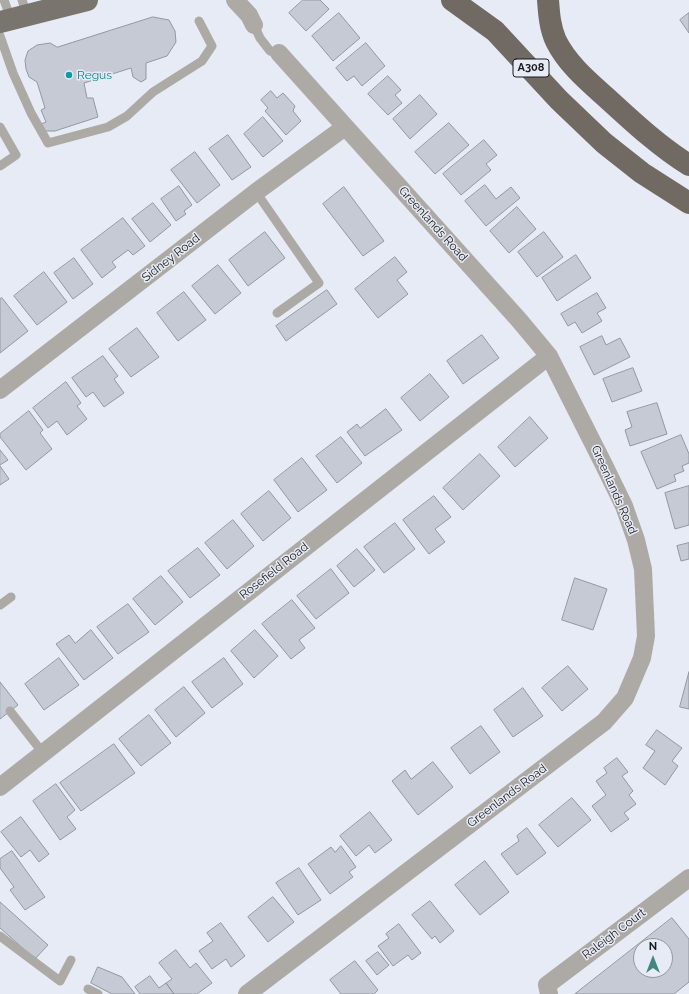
<!DOCTYPE html>
<style>
body{margin:0}
#map{position:relative;width:689px;height:994px;overflow:hidden;background:#e7ebf5;font-family:Raleway,sans-serif}
canvas{display:block}
.north{position:absolute;left:633px;top:938px;width:40px;height:40px;box-sizing:border-box;background:#e7ebf5;border:1px solid #94979f;border-radius:50%;rotate:0deg;font-size:11px;font-weight:700;line-height:16px;text-align:center;color:#181a1d}
.north::after{content:'';display:block;margin:auto;width:14px;height:18px;background:#428880;clip-path:polygon(50% 0,100% 100%,50% 72%,0 100%)}
</style>
<div id="map">
<canvas width="689" height="994"></canvas>
<div class="north">N</div>
</div>
<script>
const ctx = document.querySelector('canvas').getContext('2d');
ctx.lineJoin = 'round';
function fillPath(path, color) { ctx.fillStyle = color; ctx.fill(path, 'evenodd'); }
function trace(path, color, width, dash) { ctx.strokeStyle = color; ctx.lineWidth = width; ctx.lineCap = dash ? 'butt' : 'round'; ctx.setLineDash(dash || []); ctx.stroke(path); }
function label(font, color, halo, rows, align = 'center') {
  ctx.font = font + ' Raleway,sans-serif'; ctx.lineWidth = 3; ctx.setLineDash([]); ctx.textBaseline = 'middle'; ctx.strokeStyle = halo; ctx.fillStyle = color; for (const [text, x, y, turn = 0] of rows) {
    ctx.save(); ctx.translate(x, y); ctx.rotate((+turn || 0) * Math.PI / 180); ctx.textAlign = isNaN(turn) ? turn : align; if (halo) ctx.strokeText(text, 0, 0); ctx.fillText(text, 0, 0); ctx.restore();
  }
}
const building = new Path2D(`
 M303 0H320L329 9 306 31 289 13Z
 M339 13 360 38 333 61 312 36Z
 M689 13V33L680 20Z
 M153 17 169 20 175 31 176 42 167 56 146 63V79L141 82 133 77 131 68 84 83 87 98H93L98 117 55 131H45L41 124 46 122 41 110 45 108 37 82 29 77 26 69 25 60 28 51 37 45 50 43 57 47Z
 M366 43 385 66 362 86 354 76 347 81 336 68Z
 M388 76 401 90 395 95 402 103 388 115 368 94Z
 M271 91 277 98 283 93 295 106 293 111 301 121 286 135 265 111 268 108 261 100Z
 M420 95 437 114 410 139 393 119Z
 M263 117 283 141 263 157 244 134Z
 M449 123 469 145 435 174 415 152Z
 M228 135 251 167 232 180 209 149Z
 M484 140 497 155 486 164 491 170 461 195 443 174Z
 M195 152 220 185 197 203 171 170Z
 M485 185 496 199 511 187 520 198 486 226 465 201Z
 M179 186 192 205 184 211 186 214 176 221 161 199Z
 M344 187 384 241 363 256 323 204Z
 M153 203 171 225 150 242 132 219Z
 M517 207 536 229 509 253 490 231Z
 M123 218 145 246 133 255 128 250 112 262 116 267 102 278 81 250Z
 M265 232 285 258 248 286 229 260Z
 M544 232 563 257 537 277 518 252Z
 M576 255 591 278 557 301 542 278Z
 M395 257 407 272 397 280 408 294 378 318 355 289Z
 M74 258 93 284 73 299 54 273Z
 M218 265 241 293 215 314 192 286Z
 M44 272 67 302 37 325 14 296Z
 M327 290 337 304 286 341 276 326Z
 M184 292 206 320 178 341 157 313Z
 M597 293 606 308 597 313 602 321 582 333 575 322 568 326 561 314Z
 M2 298 28 331 0 353V299Z
 M137 328 159 357 131 377 109 349Z
 M482 335 499 358 463 384 447 361Z
 M602 336 606 345 620 338 630 357 594 375 580 347Z
 M103 356 118 376 114 379 124 393 104 407 93 392 86 397 72 378Z
 M633 368 642 391 612 402 603 379Z
 M430 374 449 397 420 421 401 398Z
 M66 382 81 403 77 406 87 419 67 435 57 421 48 428 33 408Z
 M657 403 667 434 630 446 625 430 632 427 627 412Z
 M386 409 402 430 365 456 347 432 357 424 360 428Z
 M29 411 43 430 40 433 52 449 26 470 0 437V434Z
 M530 417 548 438 515 467 498 447Z
 M681 435 689 454V463L682 466 684 471 674 475 676 481 657 489 641 452Z
 M341 437 362 463 337 483 316 456Z
 M0 450 8 460 0 465Z
 M480 454 500 476 463 510 443 488Z
 M302 458 327 490 298 512 274 480Z
 M0 466 9 479 0 485Z
 M689 486V525L675 529 665 493Z
 M269 491 291 518 263 541 241 514Z
 M434 496 451 517 435 529 445 542 429 554 403 520Z
 M233 520 254 546 227 569 205 543Z
 M395 523 415 549 384 573 364 547Z
 M689 543V559L681 561 677 546Z
 M198 548 220 575 190 598 168 571Z
 M357 549 375 570 354 587 337 566Z
 M331 569 349 593 316 619 297 596Z
 M161 576 183 602 155 625 133 599Z
 M575 578 607 589 593 630 562 620Z
 M292 600 315 628 299 640 305 648 291 659 262 624Z
 M128 604 149 632 118 654 97 627Z
 M91 630 113 658 84 680 56 644 69 635 75 643Z
 M255 630 278 656 254 678 231 651Z
 M59 658 79 685 44 710 25 684Z
 M224 658 243 684 212 708 192 682Z
 M568 666 588 689 562 711 542 688Z
 M689 672V709L680 707Z
 M0 682 18 705 0 719Z
 M184 687 205 713 176 737 155 710Z
 M523 688 543 716 513 737 494 710Z
 M149 715 171 743 141 766 119 739Z
 M481 726 500 752 470 774 451 748Z
 M657 730 682 748 672 761 678 766 665 785 643 768 655 751 646 745Z
 M114 744 135 773 81 811 60 783Z
 M617 758 628 772 622 776 633 791 629 795 636 804 624 813 629 819 611 832 592 806 606 795 596 781 607 773 604 768Z
 M433 762 453 787 418 815 392 781 405 770 411 779Z
 M56 784 75 810 67 817 76 829 60 840 33 801Z
 M572 798 591 820 558 847 539 825Z
 M370 812 392 840 375 853 369 845 356 856 340 836Z
 M21 817 49 854 39 862 30 850 21 857 1 832Z
 M527 828 546 853 517 875 501 854 519 841 517 836Z
 M341 846 356 867 349 872 353 877 330 894 308 864 331 847 335 852Z
 M12 851 45 897 25 910 10 890 14 887 0 868V859Z
 M485 861 509 892 480 915 455 885Z
 M299 868 321 900 298 915 276 883Z
 M273 897 294 922 268 942 248 917Z
 M430 901 454 931 440 943 435 936 432 939 412 915Z
 M0 902 48 945 35 959 0 928Z
 M672 918 689 939V982L674 994H575ZM641 946H665V970H641Z
 M221 923 245 956 231 967 226 959 212 969 199 951 213 941 207 933Z
 M399 924 421 953 412 960 408 955 393 966 378 946 389 938 386 934Z
 M176 950 190 968 196 963 212 983 197 994H174L166 983 172 979 159 963Z
 M378 952 389 965 377 975 366 961Z
 M355 961 378 990 374 994H341L330 980Z
 M98 967 122 977 135 994H112L91 983Z
 M150 976 159 988 166 983 174 994H140L135 987Z`);
const service = new Path2D(`
 M4 0 11 19
 M22 0 27 15
 M254 25 260 38 270 51 279 53
 M0 36 13 73 31 113 48 143 108 127 127 116 153 92 202 61 212 46 199 21
 M0 127 16 155 0 166
 M256 192 319 283 277 313
 M0 605 11 597
 M10 711 43 753
 M0 936 60 981 71 960
 M88 989 98 994`);
const minor = new Path2D(`
 M235 0 249 15 254 25
 M0 390 256 192 345 127
 M0 787 549 356
 M247 994 604 722 625 698 642 658 646 636 643 569 636 540 624 506 604 465 549 356 519 320 279 53
 M549 994 547 985 689 878`);
const primary = new Path2D(`
 M0 22 87 0`);
const trunk = new Path2D(`
 M452 0 495 31 559 100 604 143 642 173 689 203
 M548 0C549 14 550 28 556 41 568 65 589 82 609 100 634 123 660 147 689 165`);
const markers = [
 [69,75,4,"#0f9aa8"]
];
const shields = [
 [531,68,36]
];
const shieldNames = [
 ["A308",531,68]
];
const cultureNames = [
 ["Regus",77,75]
];
const streetNames = [
 ["Greenlands Road",433,224,48],
 ["Sidney Road",171,258,-38],
 ["Greenlands Road",614,490,66],
 ["Rosefield Road",274,571,-38],
 ["Greenlands Road",507,796,-37],
 ["Raleigh Court",614,934,-37]
];
fillPath(building, '#c6cad4');
trace(building, '#9397a0', 1);
trace(service, '#adaaa6', 9);
trace(minor, '#adaaa6', 18);
trace(primary, '#79746d', 22);
trace(trunk, '#706a63', 22);
for (const [x, y, r, color] of markers) { const dot = new Path2D(); dot.arc(x, y, r, 0, 2 * Math.PI); ctx.fillStyle = color; ctx.fill(dot); trace(dot, '#e7ebf5', 1.5); }
for (const [x, y, w] of shields) { const box = new Path2D(); box.roundRect(x - w / 2, y - 9, w, 18, 3); ctx.fillStyle = '#e7ebf5'; ctx.fill(box); trace(box, '#181a1d', 1); }
label('bold 11px', '#181a1d', null, shieldNames);
label('12px', '#0d838f', '#e7ebf5', cultureNames, 'left');
label('12px', '#181a1d', '#e7ebf5', streetNames);
</script>
